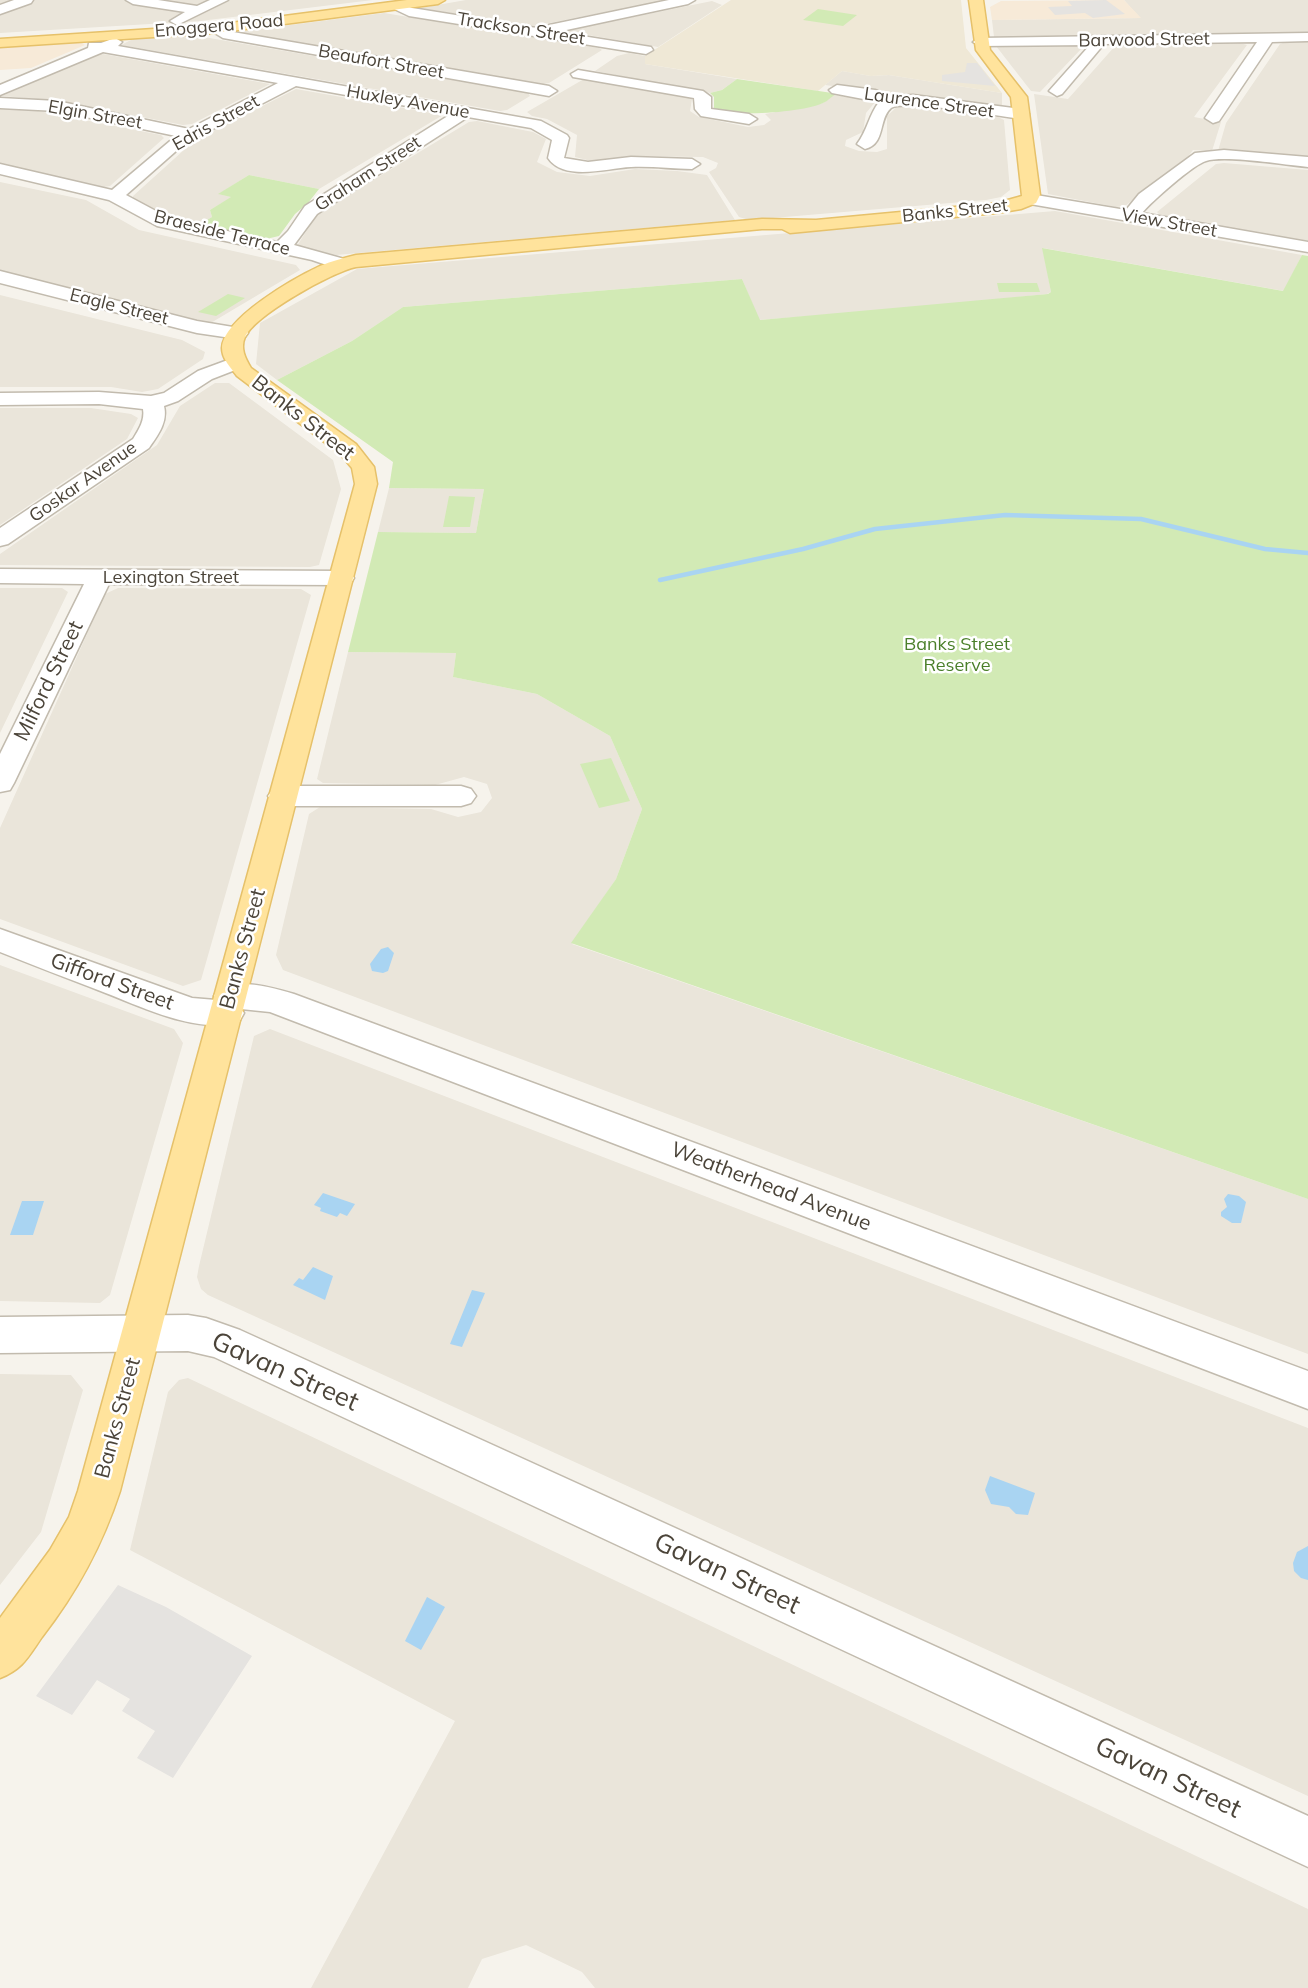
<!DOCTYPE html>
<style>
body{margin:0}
canvas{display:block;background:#f6f3ec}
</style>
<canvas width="1308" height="1988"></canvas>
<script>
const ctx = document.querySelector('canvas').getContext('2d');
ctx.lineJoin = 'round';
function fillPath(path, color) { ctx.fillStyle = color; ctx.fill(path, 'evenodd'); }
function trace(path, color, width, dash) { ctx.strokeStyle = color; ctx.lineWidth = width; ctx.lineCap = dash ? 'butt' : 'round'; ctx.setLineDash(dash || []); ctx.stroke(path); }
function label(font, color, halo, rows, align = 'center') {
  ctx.font = font + ' Mulish,sans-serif'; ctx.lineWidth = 5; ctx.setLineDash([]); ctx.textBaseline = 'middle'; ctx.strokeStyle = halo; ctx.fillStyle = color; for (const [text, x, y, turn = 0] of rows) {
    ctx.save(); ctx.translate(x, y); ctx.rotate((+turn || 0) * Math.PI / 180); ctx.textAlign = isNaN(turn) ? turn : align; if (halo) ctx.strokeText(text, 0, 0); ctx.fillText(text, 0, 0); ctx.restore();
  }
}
const residential = new Path2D(`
 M0 0H373L200 21 0 33Z
 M466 0H667L534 26 420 8Z
 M1124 0H1308V33L994 37 992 20 1140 18Z
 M712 1 722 5 658 47 565 31Z
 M384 13 599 48 602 50 549 83 543 84 236 32Z
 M192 35 528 93 530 96 507 110 500 111 121 45 135 38Z
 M1286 42H1308V159L1218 151 1226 123 1280 44Z
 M1240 43 1247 45 1194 117 1221 122 1212 151 1193 150 1187 158 1125 206 1116 207 1048 194 1034 94 1068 99 1116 45Z
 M996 46H1084L1040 92 1031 91Z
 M629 53 645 56V64L737 79 722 90 710 93 595 71 617 56Z
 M98 54H103L270 84 192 124 183 125 60 101 2 96Z
 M842 71 871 76 889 75 1002 93V108L825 85Z
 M584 79 687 96 692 99 690 111 699 117 748 127 764 125 771 120 765 114 823 103 833 95 876 101 866 113 863 132 846 140 845 146 859 151 877 152 887 149V116L900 104 908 103 998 117 1004 120 1010 190 1001 197 986 200 749 220 739 217 709 172 716 168 718 163 703 157 627 156 595 162 575 157 577 135 547 119 532 116 527 112Z
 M296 89 443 115 319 189 249 175 219 194 232 197 210 210 212 217 198 225 169 218 133 198V196L195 140Z
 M0 108 33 110 161 135 164 138 110 186 104 187 0 164Z
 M477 121 533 132 546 139 537 162 557 172 590 176 635 169 677 171 707 175 735 220 336 255 297 246 317 214 469 122Z
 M1224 163 1308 170V241L1160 215 1157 212 1216 164Z
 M0 182 86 200 139 230 296 265 300 270 209 324 0 272Z
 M1055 211 1302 255 1284 291 1043 248 1051 292 1047 294 922 307 759 320 742 279 403 307 352 341 277 380 256 364 260 323 357 269Z
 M0 295 182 340 205 352 203 359 158 389 142 392 111 387H0Z
 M215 383H229L333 460 341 489 319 565 310 567 0 565V554L157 445 180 406Z
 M0 408H91L131 414 138 418 127 439 0 525Z
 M389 488 484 489 476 533 378 532Z
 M0 588H62L68 592 0 733Z
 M118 588 301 589 311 595 201 980 183 986 0 919V828L105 594Z
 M348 652 456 653 453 677 537 694 610 736 642 809 616 879 572 944 1308 1199V1354L283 970 276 955 309 814 320 807 431 809 458 817 481 812 492 798 487 784 464 777 435 785 323 783 317 779Z
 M0 965 174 1029 183 1043 110 1295 100 1303 0 1301Z
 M270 1029 1308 1428V1796L208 1295 201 1289 197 1277 199 1266 254 1036Z
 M0 1374 71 1375 83 1390 41 1532 0 1585Z
 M188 1378 1308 1909V1988H595L582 1972 526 1945 482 1959 468 1988H311L455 1721 130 1550 168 1392 179 1380Z`);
const commercial = new Path2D(`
 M1124 0 1141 18 992 20 990 7 1001 1Z
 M80 42 85 45 31 68 0 70V47Z`);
const education = new Path2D(`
 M731 0H961L966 48 1002 93 889 75 871 76 842 71 818 91 645 64V56Z`);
const green = new Path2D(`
 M818 9 857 15 843 26 803 20Z
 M737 79 839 94C831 95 829 101 823 103 801 113 737 116 714 111V97L710 93 722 90Z
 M249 175 319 189 308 203 295 214 279 236 266 239 198 225 212 217 210 210 231 197 218 194Z
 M1042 248 1283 291 1302 255 1308 256V1199L571 943 616 879 642 809 610 736 537 694 453 677 456 653 348 652 378 532 476 533 484 489 389 488 393 462 277 380 352 341 403 307 742 279 760 320 1048 294 1051 292Z
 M997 283H1037L1040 292H999Z
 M228 294 245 298 216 316 198 312Z
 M449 496 475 497 470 527H443Z
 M611 758 630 801 599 808 580 764Z`);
const parking = new Path2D(`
 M1106 0 1125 14 1093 18 1085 13 1055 15 1048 7 1072 6 1068 1Z
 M967 63H977L995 86 942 81V75L965 72Z
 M118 1585 166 1607 252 1656 173 1778 137 1758 155 1731 122 1711 130 1699 97 1680 72 1715 36 1696Z`);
const water = new Path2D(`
 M388 947 394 953 388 971 383 973 372 971 370 964 381 949Z
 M323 1193 355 1204 347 1216 340 1213 337 1217 320 1211 321 1208 314 1205Z
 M1228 1194 1239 1196 1246 1202 1241 1223H1232L1221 1216V1212L1227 1207 1224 1199Z
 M22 1201H44L33 1235H10Z
 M313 1267 333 1276 325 1300 293 1285 299 1278 303 1280Z
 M472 1290 485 1293 462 1347 450 1344Z
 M990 1476 1035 1493 1028 1515 1016 1514 1009 1507 991 1504 985 1490Z
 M1308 1546V1580L1301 1578 1294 1571 1293 1563 1297 1552Z
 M427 1597 445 1607 421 1650 405 1641Z`);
const stream = new Path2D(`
 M660 580 803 549 875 529 1005 515 1141 519 1265 549 1308 553`);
const minor = new Path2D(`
 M14 0H33L31 3 0 14V5Z
 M126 0H158L197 6 210 0H228L177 25 170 21 185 12 133 4Z
 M669 0H695L688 4 557 32 651 47 653 50 646 54 409 16 390 7 397 3 412 8 549 30V25Z
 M215 25 227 31 549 86 557 91 549 96 223 38 208 29Z
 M1308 33V41L1272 42 1219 121 1213 123 1205 118 1257 42 1104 44 1062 94 1057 96 1049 91 1090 45 980 46 973 42 980 38Z
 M115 38 122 42 118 46 541 121 567 135 569 138 564 158 588 162 631 157 692 159 700 164 692 169C672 169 652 166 631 167 608 168 564 182 548 158L552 140 531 128 468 117 317 214 294 245 348 260 350 264 348 268 341 270 312 260 157 226 109 200 0 174V164L112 190 176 136 57 111 0 108V98L57 101 189 129 278 83 103 52 0 95V85L88 48 89 43H101ZM296 86 451 114 305 206 288 231 277 242 169 218 126 195 184 144Z
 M578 70 703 91 711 97V109L749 114 757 119 749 124 701 116 695 109 694 98 573 77 571 74Z
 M837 85 875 90 893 96 913 95 1021 109 1029 114 1021 119C1001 116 903 99 891 108 878 119 886 144 865 149L857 144C867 131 869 115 879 102L832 93 829 90Z
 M1224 150 1308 157V167C1285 165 1225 155 1206 161 1194 164 1151 202 1142 213L1308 242V252L1030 204 1024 203 1021 199 1024 195 1030 194 1126 210 1139 194 1195 153Z
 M0 271 197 321 245 329 248 333 245 337 238 339 197 333 0 283Z
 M236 357 243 359 246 363 243 367 212 379 178 401 164 406C168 422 158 435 149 448L8 544 0 546V528L133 439C139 429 145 420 143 409L99 404 0 405V393L99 392 151 396 164 393 198 371Z
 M0 569 342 571 351 573 354 578 351 583 342 585 109 584 14 783 10 790 0 792V754L84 584 0 583Z
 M283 786H461L471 789 476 796 471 803 461 806H283L273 803 268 796 273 789Z
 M0 929 192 998 216 1000 214 996 219 987C244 980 270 987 294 994L1308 1371V1409L270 1012 241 1009 244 1013 239 1022C196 1035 138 1005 98 990 66 978 33 965 0 952Z
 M188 1315 206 1318 240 1330 1308 1816V1867L214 1357 188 1351 0 1353V1317Z`);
const major = new Path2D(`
 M407 0H445L438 4 215 33 0 47V39L215 25Z
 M969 0H983L990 50 1027 97 1040 195 1036 203 1021 209 997 213 790 233 782 229H762L356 267C332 272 255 315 245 337 240 348 245 358 251 368L356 444 374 467 377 484 120 1491C102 1546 77 1592 42 1637 28 1657 23 1669 0 1678V1618L50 1550 69 1517 78 1491 355 484 352 468 340 454 237 376C231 368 222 359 222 348 223 318 296 277 320 266 332 261 344 258 356 255L762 219 816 220 997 203 1022 196 1011 97 976 50Z`);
const farStreetnames = [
 ["Enoggera Road",219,26,-5],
 ["Trackson Street",521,29,9],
 ["Barwood Street",1144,40,-1],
 ["Beaufort Street",381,62,10],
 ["Huxley Avenue",408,102,10],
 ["Laurence Street",929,103,8],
 ["Elgin Street",95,115,10],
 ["Edris Street",216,123,-29],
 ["Graham Street",368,174,-33],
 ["Banks Street",955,211,-6],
 ["View Street",1169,223,10],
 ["Braeside Terrace",222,233,14],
 ["Eagle Street",119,307,14],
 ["Goskar Avenue",83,482,-35],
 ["Lexington Street",171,578]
];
const farParknames = [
 ["Banks Street",957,645],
 ["Reserve",957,666]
];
const streetNames = [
 ["Banks Street",303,418,38],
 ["Milford Street",49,681,-64],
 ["Banks Street",243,949,-75],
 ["Gifford Street",112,982,20],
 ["Weatherhead Avenue",771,1187,21],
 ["Banks Street",118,1418,-75]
];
const nearStreetnames = [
 ["Gavan Street",285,1372,24],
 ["Gavan Street",727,1574,25],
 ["Gavan Street",1168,1778,25]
];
fillPath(residential, '#eae5da');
fillPath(commercial, '#f7ead8');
fillPath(education, '#efe8d6');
fillPath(green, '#d2eab5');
fillPath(parking, '#e5e3e0');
fillPath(water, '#a9d4f2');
trace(stream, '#a9d4f2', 4.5);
trace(minor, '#c2bbae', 3);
trace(major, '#e6c16a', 3);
fillPath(minor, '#fff');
fillPath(major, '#ffe39c');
label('18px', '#4b4439', '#fff', farStreetnames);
label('18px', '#4a7f2a', '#fff', farParknames);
label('21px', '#4b4439', '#fff', streetNames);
label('26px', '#4b4439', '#fff', nearStreetnames);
</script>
